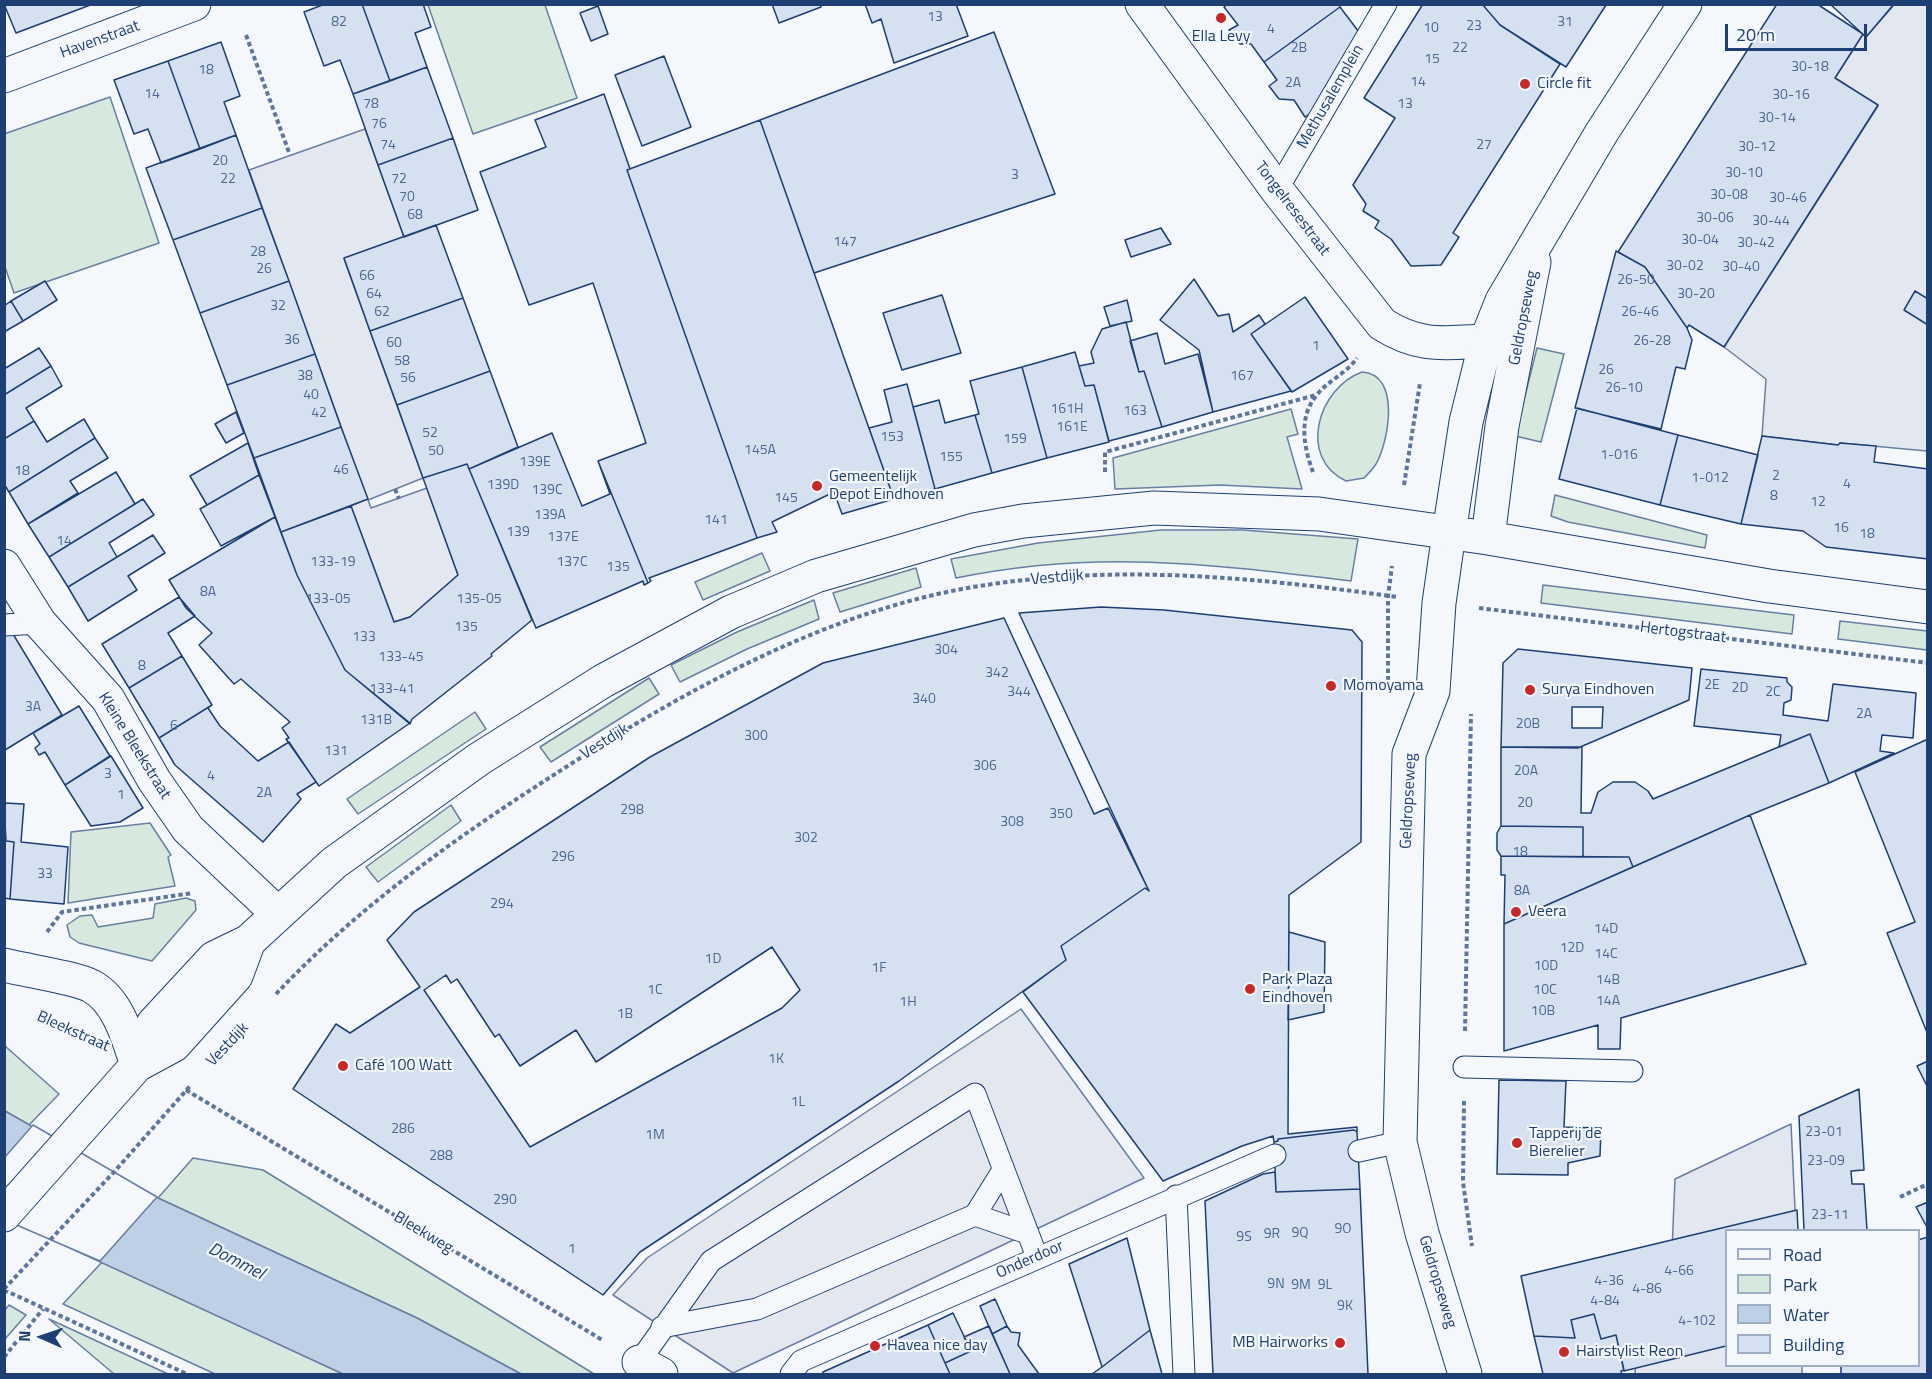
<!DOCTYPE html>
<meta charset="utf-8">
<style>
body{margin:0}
#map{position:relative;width:1932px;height:1379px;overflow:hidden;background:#f4f7fb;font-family:"Titillium Web",sans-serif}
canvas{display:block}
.frame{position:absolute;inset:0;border:6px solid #1d3f73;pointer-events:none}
.legend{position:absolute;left:1725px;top:1229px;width:195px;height:138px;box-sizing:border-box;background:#f4f7fb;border:2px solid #9eadc5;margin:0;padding:8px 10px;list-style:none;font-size:18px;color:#1d3f73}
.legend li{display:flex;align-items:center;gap:12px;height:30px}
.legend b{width:30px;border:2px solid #9eadc5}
.north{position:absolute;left:12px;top:1307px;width:60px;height:60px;-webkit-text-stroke:4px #f4f7fb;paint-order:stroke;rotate:273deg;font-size:16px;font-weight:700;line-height:24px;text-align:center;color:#1d3f73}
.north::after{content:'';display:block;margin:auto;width:21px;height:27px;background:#1d3f73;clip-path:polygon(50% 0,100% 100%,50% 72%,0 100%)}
.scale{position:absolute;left:1725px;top:24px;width:142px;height:27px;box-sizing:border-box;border:3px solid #1d3f73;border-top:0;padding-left:8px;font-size:18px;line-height:21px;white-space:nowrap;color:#1d3f73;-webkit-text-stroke:4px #f4f7fb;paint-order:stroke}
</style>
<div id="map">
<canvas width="1932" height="1379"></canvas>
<div class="frame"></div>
<ul class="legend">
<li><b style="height:8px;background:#f4f7fb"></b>Road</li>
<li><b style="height:16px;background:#d7e8df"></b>Park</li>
<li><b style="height:16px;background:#bed0e5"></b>Water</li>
<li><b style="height:16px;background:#d5e0f0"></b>Building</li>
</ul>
<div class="north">N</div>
<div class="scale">20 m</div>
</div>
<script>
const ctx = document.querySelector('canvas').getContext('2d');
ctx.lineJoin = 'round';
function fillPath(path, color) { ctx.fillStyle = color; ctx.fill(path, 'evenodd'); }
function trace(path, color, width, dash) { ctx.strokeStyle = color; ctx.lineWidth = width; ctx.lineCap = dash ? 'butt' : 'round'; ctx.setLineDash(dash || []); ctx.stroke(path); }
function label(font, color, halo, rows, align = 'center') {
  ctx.font = font + ' "Titillium Web",sans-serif'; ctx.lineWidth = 4.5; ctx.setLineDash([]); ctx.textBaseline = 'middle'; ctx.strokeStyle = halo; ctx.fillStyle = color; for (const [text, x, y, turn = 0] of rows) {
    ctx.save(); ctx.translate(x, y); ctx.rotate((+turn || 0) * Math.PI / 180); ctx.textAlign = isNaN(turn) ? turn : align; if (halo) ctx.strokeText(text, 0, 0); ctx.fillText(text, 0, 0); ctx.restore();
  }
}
const green = new Path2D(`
 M428 5H545L577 98 473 134Z
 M110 97 159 243 14 293 5 267 4 134Z
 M1537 348 1564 354 1541 442 1515 436Z
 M1362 372C1401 374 1389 441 1376 464 1373 469 1368 474 1364 478L1346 481C1297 458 1318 388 1362 372Z
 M1291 409 1298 434 1287 437 1302 489 1220 485 1115 489 1113 458Z
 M1555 495 1707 535 1705 548 1568 522 1551 516Z
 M1161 530H1243L1358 539 1351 581C1211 564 1095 549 956 578L951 559 1038 543Z
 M762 553 770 571 703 600 695 582Z
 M916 568 921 587 840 612 833 593Z
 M1543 585 1794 615 1792 634 1541 603Z
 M814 600 819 619 747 649 680 682 671 665 737 632Z
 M1840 621 1927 631V650L1838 639Z
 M649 678 659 694 551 762 540 747Z
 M475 712 486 729 358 814 347 799Z
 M451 805 461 821 378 882 366 867Z
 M150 823 171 855 168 857 175 886 68 903 71 832Z
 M186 898 195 901 196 910 152 961 79 943 70 937 67 925 80 916 92 915 98 927 153 918 155 904Z
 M5 1046 59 1094 29 1125 5 1111Z
 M193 1158 263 1170 594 1374H521L417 1318 158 1198Z
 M103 1261 343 1374H215L63 1304Z
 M9 1305 26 1315 5 1339V1310Z
 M49 1319 168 1374H114Z`);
const parking = new Path2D(`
 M1894 5H1927V451L1840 443 1838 445 1762 436 1766 379 1724 347 1878 106 1835 78 1863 34 1867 36Z
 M365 129 404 237 344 259 423 478 368 500 371 508 427 488 458 575 410 617 394 622 351 506 367 499 249 170Z
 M1021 1009 1144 1178 733 1373 613 1295 647 1258Z
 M1791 1124 1796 1230H1726V1366H1802V1374H1635L1637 1344 1672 1251 1675 1179Z`);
const water = new Path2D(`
 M5 1111 158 1198 417 1318 521 1374H343L5 1218Z`);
const pier = new Path2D(`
 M33 1125 157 1197 100 1261 5 1220V1157Z`);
const building = new Path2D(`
 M4 4H93L16 33Z
 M325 4H362L390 81 353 94 340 60 324 66 304 12Z
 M362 4H423L431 27 415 33 427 67 390 81Z
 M772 4H820L821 7 779 23Z
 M865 4H956L968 36 894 63 881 19 872 23Z
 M1228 4H1339L1340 7 1264 62 1251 44H1240L1229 30 1238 25 1224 7Z
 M1423 4H1482L1500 25 1560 64 1453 233 1459 237 1441 265 1411 266 1391 239 1375 228 1379 221 1363 211 1366 204 1353 185 1395 118 1364 98Z
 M1482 4H1606V5L1566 67 1500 25Z
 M1777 4H1817L1863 34 1835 78 1878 105 1724 347 1689 325 1687 328 1645 267 1618 252Z
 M1830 4H1894L1866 37Z
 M598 6 608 34 591 41 580 13Z
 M1340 7 1362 36 1314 111 1305 117 1294 100 1279 99 1269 86 1277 80 1264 62Z
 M994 32 1055 194 814 273 760 120Z
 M221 42 240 96 224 102 236 135 200 149 168 61Z
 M664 56 691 127 642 146 615 75Z
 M168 61 200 149 161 163 148 129 134 134 114 80Z
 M427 67 453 138 378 165 353 94Z
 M604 94 630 169 627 170 757 538 649 578 651 581 648 583 598 461 646 443 593 283 529 305 480 172 546 147 535 120Z
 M760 120 894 499 842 514 834 492 772 522 777 532 757 538 627 170Z
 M236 135 262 208 173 240 146 168Z
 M453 138 478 210 404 237 378 165Z
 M262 208 289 281 200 313 173 240Z
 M436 225 463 298 370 331 344 258Z
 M1161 228 1171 244 1131 257 1125 240Z
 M1616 251 1645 267 1687 328 1692 340 1685 369 1676 367 1661 429 1575 408Z
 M1194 279 1218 316 1229 314 1233 332 1259 315 1265 324 1251 334 1291 391 1213 412 1199 350 1160 320Z
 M45 281 57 300 23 321 11 301Z
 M289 281 315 354 227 385 200 313Z
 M1915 291 1928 299V325L1904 310Z
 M942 295 961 353 902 370 883 313Z
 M1305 297 1348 359 1292 392 1251 334Z
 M463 298 490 371 397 405 370 331Z
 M1127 300 1132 321 1110 326 1104 307Z
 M11 301 23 321 4 332V306Z
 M1126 322 1139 372 1144 371 1162 427 1109 441 1094 385 1085 386 1079 366 1094 363 1091 352 1102 329Z
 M1157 333 1165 364 1198 354 1213 412 1162 427 1144 371 1139 372 1130 341Z
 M39 348 51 366 4 395V369Z
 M1075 352 1085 386 1094 385 1109 442 1047 458 1022 367Z
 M315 354 341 427 254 458 227 385Z
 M51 366 62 386 26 408 34 421 4 439V395Z
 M1022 367 1047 458 992 473 975 415 979 414 970 381Z
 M490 371 518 447 469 469 467 464 423 478 397 405Z
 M907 384 935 489 894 499 869 428 892 422 884 390Z
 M939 400 945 423 975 415 992 473 935 489 913 407Z
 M1577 408 1678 435 1660 505 1559 479Z
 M236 412 244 433 226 443 215 424Z
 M84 419 95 438 9 492 4 484V439L34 421 47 442Z
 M341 427 368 499 281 532 254 458Z
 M552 433 582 506 610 494 598 461 648 583 644 585 643 581 536 628 469 469Z
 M1678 435 1758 455 1741 524 1660 505Z
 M1762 436 1838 445 1840 443 1876 446 1874 462 1928 469V559L1826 547 1803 531 1741 524Z
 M95 438 108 458 70 481 78 493 28 524 9 492Z
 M248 443 259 475 207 505 190 476Z
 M467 464 532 620 491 654 492 656 412 719 410 724 345 670 297 575 281 532 351 506 394 622 410 617 458 575 423 478Z
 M116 472 135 504 49 557 28 524Z
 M259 475 275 517 221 546 200 509Z
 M143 499 154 515 109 543 117 557 68 587 49 557Z
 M275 517 297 575 345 670 410 723 319 786 286 739 289 738 282 728 290 722 241 679 234 684 199 645 212 633 186 608 169 580Z
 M153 535 165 553 128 576 137 590 88 621 68 587Z
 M179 597 195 616 168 633 182 656 129 688 102 644Z
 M1101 607 1164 610 1352 630 1362 642 1361 842 1289 895 1288 1134 1357 1127V1132L1354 1130 1278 1139V1141L1274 1142 1273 1136 1242 1146 1163 1181 1023 992 1066 960 1061 946 1145 888 1149 891 1019 613Z
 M1004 618 1094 814 1108 808 1149 891 1145 888 1061 946 1066 960 899 1081 640 1252 603 1295 293 1089 336 1024 350 1033 420 987 387 940 414 912 650 757 823 663ZM772 947 800 990 782 1008 530 1147 424 990 446 975 451 983 457 979 495 1037 499 1034 520 1066 576 1030 596 1062Z
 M13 634 62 715 5 750 4 635Z
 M1518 649 1692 668 1689 700 1578 748 1501 747 1503 663ZM1572 707H1603L1602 728H1572Z
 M182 656 212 705 159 738 129 688Z
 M1701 669 1787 678V682L1792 687 1791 700 1784 703 1783 715 1828 721 1833 684 1916 693 1913 738 1882 735 1880 751 1894 753 1829 783 1810 734 1779 747 1781 735 1694 726Z
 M212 705 208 708 220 726 258 761 289 742 316 782 297 794 301 799 263 842 175 765 159 738Z
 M79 706 110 756 65 785 45 752 39 755 35 748 40 744 33 733Z
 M1810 734 1829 783 1750 815 1633 867 1629 857H1583V827L1501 826V747H1582L1581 813H1591L1598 792 1613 782H1635L1648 791 1653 799Z
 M1928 739V1035L1887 933 1915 922 1855 772Z
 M111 756 143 808 120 822 91 826 65 785Z
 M4 803 24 804 21 842 68 847 64 904 10 899 14 842 6 841Z
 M1750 815 1806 964 1621 1018 1620 1049H1598V1025L1504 1051V924Z
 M1501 826 1583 827V857L1501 856 1497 850V833Z
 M4 833 6 841 14 842 10 899 4 898Z
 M1501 856 1629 857 1633 867 1504 924 1505 875H1501Z
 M1289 932 1325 942 1324 1012 1288 1020Z
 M1928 1061V1088L1917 1066Z
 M1499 1080 1566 1081 1564 1127 1601 1128 1600 1156 1568 1163V1175L1497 1174Z
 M1859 1089 1864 1170 1851 1171 1852 1184H1864L1867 1230H1804L1799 1116Z
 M1354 1130 1357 1132 1360 1189 1276 1192 1274 1142 1278 1141V1139Z
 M1275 1172 1276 1192 1360 1189 1368 1374H1213L1205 1201 1263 1174Z
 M1928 1202V1229L1916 1207Z
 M1797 1210 1798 1230H1726V1346L1624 1371 1616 1335 1601 1339 1594 1314 1571 1320 1575 1338 1534 1336 1521 1276Z
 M1928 1237V1374H1841V1366H1918V1240Z
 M1127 1238 1150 1330 1102 1367 1069 1264Z
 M995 1299 1007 1326 992 1334 980 1306Z
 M953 1313 971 1351 945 1363 928 1325Z
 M1594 1314 1601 1339 1616 1335 1624 1370 1621 1371 1622 1374H1543L1534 1336 1575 1338 1571 1320Z
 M928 1325 950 1374H822L823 1372Z
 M989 1326 1010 1374H950L945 1363 971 1351 964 1337Z
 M1007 1326 1011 1332 1020 1333 1018 1345 1039 1374H1010L992 1334Z
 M1150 1330 1162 1374H1092L1102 1367Z`);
const path = new Path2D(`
 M246 35 290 155
 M1105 472V452L1316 395
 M1313 472C1304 448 1298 418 1316 396 1327 381 1346 374 1357 358
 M1404 485 1420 383
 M395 489 399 499
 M1479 608 1928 663
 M1388 688V596L1392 566
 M47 932 62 912 193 893
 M276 994C356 909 451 841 549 778 680 693 829 608 986 585 1122 564 1261 578 1397 597
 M44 1019 79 1033
 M1465 1031 1471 714
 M186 1090 604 1341
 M1464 1101 1463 1182 1472 1246
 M1900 1197 1928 1184
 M4 1289 114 1172 191 1085
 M4 1290 187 1374
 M4 1357 43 1309`);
const lane = new Path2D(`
 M1277 190 1386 4
 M4 625 40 623
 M1464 1067 1632 1071
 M1359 1151 1400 1142
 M1176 1196 1184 1374
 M975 1215 1003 1170
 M662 1327 757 1309 975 1215 1027 1233
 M639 1362 711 1261 975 1094 1037 1257
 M791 1374 801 1361 1275 1155`);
const street = new Path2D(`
 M1142 4 1277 190 1382 324C1420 348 1443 343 1486 341
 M4 76 194 4
 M1449 533 1439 603 1433 691 1409 754 1400 1142 1422 1233 1465 1374
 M4 566 40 623 108 699 154 780 188 829 277 913
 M639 1362 661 1374`);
const secondary = new Path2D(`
 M1449 533 1466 422 1486 341 1502 301 1602 132 1685 4
 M1488 538 1502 426 1534 262
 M4 965C23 970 77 978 91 986 118 1000 128 1038 137 1065
 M137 1065 153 1024 214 958 249 941 334 863 479 759 603 681 731 612 816 576 974 530 1023 521 1154 508 1319 514 1488 538 1769 586 1928 607
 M4 1215 137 1065 174 1045 236 976 249 941`);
const markers = [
 [1221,18,6,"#c62828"],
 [1525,84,6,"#c62828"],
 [817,486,6,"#c62828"],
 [1331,686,6,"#c62828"],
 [1530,690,6,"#c62828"],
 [1516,912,6,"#c62828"],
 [1250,989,6,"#c62828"],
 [343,1066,6,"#c62828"],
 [1517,1143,6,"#c62828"],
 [1340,1343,6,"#c62828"],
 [875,1346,6,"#c62828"],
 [1564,1352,6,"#c62828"]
];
const numberNames = [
 ["13",935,18],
 ["82",339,23],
 ["31",1565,23],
 ["23",1474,27],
 ["10",1431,29],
 ["4",1271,30],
 ["2B",1299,49],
 ["22",1460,49],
 ["15",1432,60],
 ["30-18",1810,68],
 ["18",206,71],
 ["14",1418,83],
 ["2A",1293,84],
 ["14",152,95],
 ["30-16",1791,96],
 ["78",371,105],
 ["13",1405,105],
 ["30-14",1777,119],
 ["76",379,125],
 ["74",388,146],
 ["27",1484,146],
 ["30-12",1757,148],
 ["20",220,162],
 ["30-10",1744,174],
 ["3",1015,176],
 ["22",228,180],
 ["72",399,180],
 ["30-08",1729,196],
 ["70",407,198],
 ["30-46",1788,199],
 ["68",415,216],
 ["30-06",1715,219],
 ["30-44",1771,222],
 ["30-04",1700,241],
 ["147",845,243],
 ["30-42",1756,244],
 ["28",258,253],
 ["30-02",1685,267],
 ["30-40",1741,268],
 ["26",264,270],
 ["66",367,277],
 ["26-50",1636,281],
 ["64",374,295],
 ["30-20",1696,295],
 ["32",278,307],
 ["62",382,313],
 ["26-46",1640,313],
 ["36",292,341],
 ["26-28",1652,342],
 ["60",394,344],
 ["1",1316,347],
 ["58",402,362],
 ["26",1606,371],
 ["38",305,377],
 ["167",1242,377],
 ["56",408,379],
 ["26-10",1624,389],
 ["40",311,396],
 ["161H",1067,410],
 ["163",1135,412],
 ["42",319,414],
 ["161E",1072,428],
 ["52",430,434],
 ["153",892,438],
 ["159",1015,440],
 ["145A",760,451],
 ["50",436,452],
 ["1-016",1619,456],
 ["155",951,458],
 ["139E",535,463],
 ["46",341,471],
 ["18",22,472],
 ["2",1776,477],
 ["1-012",1710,479],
 ["4",1847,485],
 ["139D",503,486],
 ["139C",547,491],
 ["8",1774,497],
 ["145",786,499],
 ["12",1818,503],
 ["139A",550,516],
 ["141",716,521],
 ["16",1841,529],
 ["139",518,533],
 ["18",1867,535],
 ["137E",563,538],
 ["14",64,542],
 ["133-19",333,563],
 ["137C",572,563],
 ["135",618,568],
 ["8A",208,593],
 ["133-05",328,600],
 ["135-05",479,600],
 ["135",466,628],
 ["133",364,638],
 ["304",946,651],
 ["133-45",401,658],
 ["8",142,667],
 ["342",997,674],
 ["2E",1712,686],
 ["2D",1740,689],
 ["133-41",392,690],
 ["344",1019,693],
 ["2C",1773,693],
 ["340",924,700],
 ["3A",33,708],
 ["2A",1864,715],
 ["131B",376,721],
 ["20B",1528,725],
 ["6",174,727],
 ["300",756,737],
 ["131",336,752],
 ["306",985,767],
 ["20A",1526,772],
 ["3",108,775],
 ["4",211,777],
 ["2A",264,794],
 ["1",121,796],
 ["20",1525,804],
 ["298",632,811],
 ["350",1061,815],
 ["308",1012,823],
 ["302",806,839],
 ["18",1520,853],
 ["296",563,858],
 ["33",45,875],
 ["8A",1522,892],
 ["294",502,905],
 ["14D",1606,930],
 ["12D",1572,949],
 ["14C",1606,955],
 ["1D",713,960],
 ["10D",1546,967],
 ["1F",879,969],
 ["14B",1608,981],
 ["1C",655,991],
 ["10C",1545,991],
 ["14A",1608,1002],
 ["1H",908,1003],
 ["10B",1543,1012],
 ["1B",625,1015],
 ["1K",776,1060],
 ["1L",798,1103],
 ["286",403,1130],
 ["23-01",1824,1133],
 ["1M",655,1136],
 ["288",441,1157],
 ["23-09",1826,1162],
 ["290",505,1201],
 ["23-11",1830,1216],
 ["9O",1343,1230],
 ["9Q",1300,1234],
 ["9R",1272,1235],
 ["9S",1244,1238],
 ["1",572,1250],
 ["4-66",1679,1272],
 ["4-36",1609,1282],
 ["9N",1276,1285],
 ["9M",1301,1286],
 ["9L",1325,1286],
 ["4-86",1647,1290],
 ["4-84",1605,1302],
 ["9K",1345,1307],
 ["4-102",1697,1322]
];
const poiNames = [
 ["Ella Levy",1221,37,"center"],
 ["Circle fit",1537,84],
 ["Gemeentelijk",829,477],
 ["Depot Eindhoven",829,495],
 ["Momoyama",1343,686],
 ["Surya Eindhoven",1542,690],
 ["Veera",1528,912],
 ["Park Plaza",1262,980],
 ["Eindhoven",1262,998],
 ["Café 100 Watt",355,1066],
 ["Tapperij de",1529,1134],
 ["Bierelier",1529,1152],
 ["MB Hairworks",1328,1343,"right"],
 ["Havea nice day",887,1346],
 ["Hairstylist Reon",1576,1352]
];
const streetNames = [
 ["Havenstraat",100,40,-20],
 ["Methusalemplein",1331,97,-60],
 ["Tongelresestraat",1292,209,53],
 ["Geldropseweg",1524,318,-79],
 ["Vestdijk",1057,578,-5],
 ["Hertogstraat",1683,633,7],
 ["Vestdijk",605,742,-32],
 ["Kleine Bleekstraat",134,746,58],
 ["Geldropseweg",1409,801,-87],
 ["Bleekstraat",73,1032,24],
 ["Vestdijk",228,1045,-47],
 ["Bleekweg",423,1233,31],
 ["Onderdoor",1030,1260,-24],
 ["Geldropseweg",1437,1282,73]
];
const waterNames = [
 ["Dommel",236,1262,27]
];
fillPath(green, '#d7e8df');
trace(green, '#687fa3', 1.5);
fillPath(parking, '#e3e8f0');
trace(parking, '#687fa3', 1.5);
fillPath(water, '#bed0e5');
trace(water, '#687fa3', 1.5);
fillPath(pier, '#f4f7fb');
trace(pier, '#687fa3', 1.5);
fillPath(building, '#d5e0f0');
trace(building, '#1d3f73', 1.5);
trace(lane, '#1d3f73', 23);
trace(street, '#1d3f73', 35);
trace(secondary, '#1d3f73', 35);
trace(path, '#5e769c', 4, [4.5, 3]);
trace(lane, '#f4f7fb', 21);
trace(street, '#f4f7fb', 33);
trace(secondary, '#f4f7fb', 33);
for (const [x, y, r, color] of markers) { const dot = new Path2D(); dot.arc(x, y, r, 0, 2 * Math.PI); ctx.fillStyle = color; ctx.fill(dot); trace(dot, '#f4f7fb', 2); }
label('14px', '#4b6792', null, numberNames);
label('16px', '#1d3f73', '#f4f7fb', poiNames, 'left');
label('16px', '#1d3f73', '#f4f7fb', streetNames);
label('italic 18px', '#1d3f73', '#f4f7fb', waterNames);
</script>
